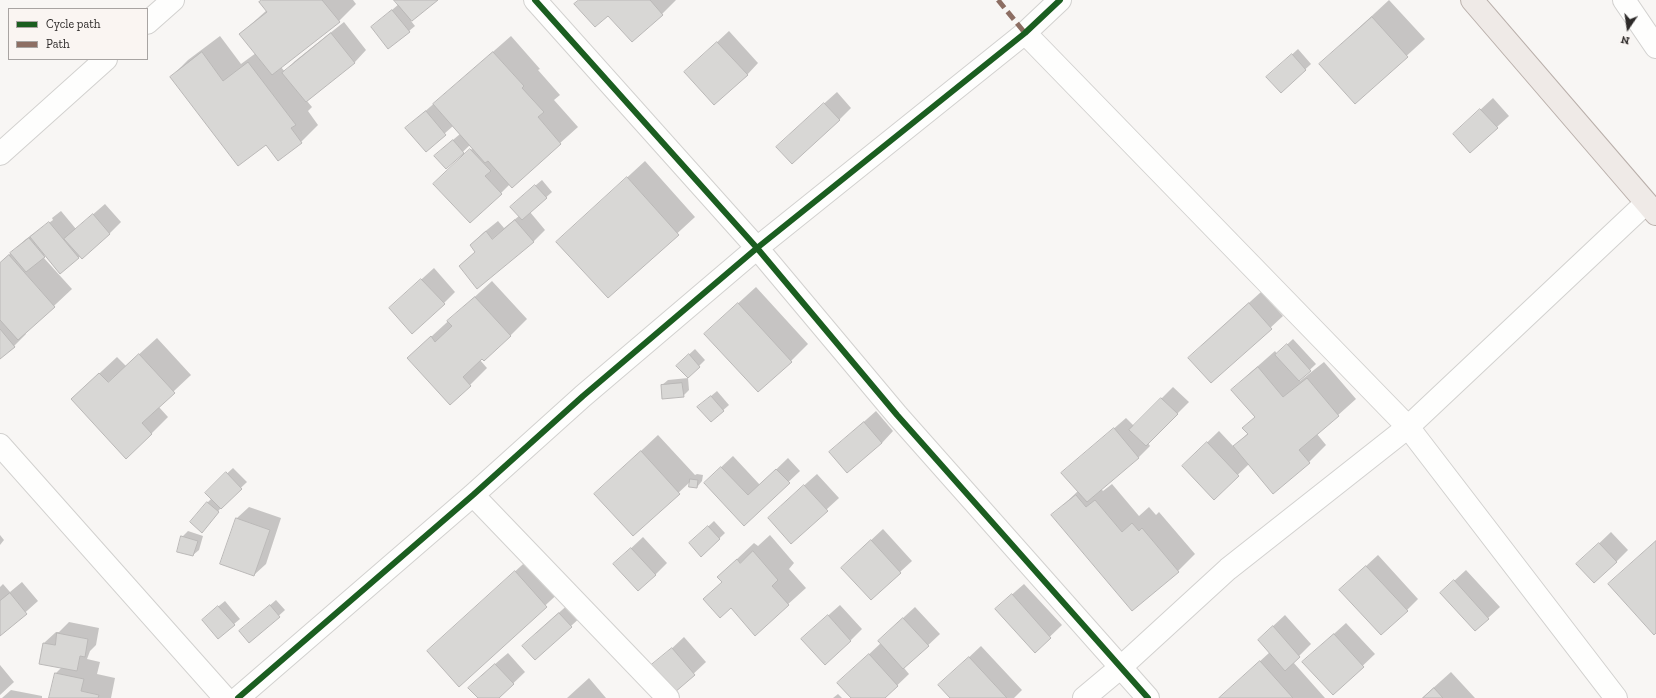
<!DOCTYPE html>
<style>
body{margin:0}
#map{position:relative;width:1656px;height:698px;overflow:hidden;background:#f8f6f4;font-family:"Zilla Slab",serif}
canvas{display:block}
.legend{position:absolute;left:8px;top:8px;width:140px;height:52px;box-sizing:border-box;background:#faf5f2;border:1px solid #a8a4a2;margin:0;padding:5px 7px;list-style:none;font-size:12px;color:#2d2a29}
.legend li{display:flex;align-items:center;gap:8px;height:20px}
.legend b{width:20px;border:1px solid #a8a4a2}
.north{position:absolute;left:1608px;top:8px;width:40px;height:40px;-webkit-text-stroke:3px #faf5f2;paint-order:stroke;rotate:193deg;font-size:11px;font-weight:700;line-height:16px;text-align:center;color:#2d2a29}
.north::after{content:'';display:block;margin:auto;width:14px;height:18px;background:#2d2a29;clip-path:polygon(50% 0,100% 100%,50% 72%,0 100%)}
</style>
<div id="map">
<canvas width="1656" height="698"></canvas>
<ul class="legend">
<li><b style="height:5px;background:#1b5e20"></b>Cycle path</li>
<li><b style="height:5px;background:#8d6e63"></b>Path</li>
</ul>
<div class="north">N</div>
</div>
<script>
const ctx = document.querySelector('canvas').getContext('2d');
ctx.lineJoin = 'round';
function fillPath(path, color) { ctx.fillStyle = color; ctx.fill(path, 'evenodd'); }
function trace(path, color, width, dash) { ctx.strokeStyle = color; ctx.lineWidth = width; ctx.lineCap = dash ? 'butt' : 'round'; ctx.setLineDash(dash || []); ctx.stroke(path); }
const shadow = new Path2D(`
 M263 0H353L356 4 339 21 281 67 285 72 295 61 344 22 366 50 355 62 307 101 312 107 308 111 318 125 301 142 267 143 171 77 188 60 220 36 241 64 256 53 240 34 267 10Z
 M395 0H436L411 21 415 26 409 31 372 27 399 4Z
 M580 0H676L662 14H608Z
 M1389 0 1425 39 1355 103 1320 64Z
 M729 31 758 63 747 75 685 72Z
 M511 36 540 69 538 70 560 95 554 100 578 127 512 186 510 184 501 193 446 173 473 148 470 145 446 168 441 150 460 134 453 126 426 150 406 128Z
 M1298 49 1311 64 1281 92 1273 72Z
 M837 92 851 108 839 120 789 135Z
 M1493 98 1509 116 1497 127 1466 123Z
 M645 161 695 217 608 297 557 242Z
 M542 180 552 192 530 212 545 230 533 242 460 266 476 251 471 245 483 233 498 221 504 228 519 216 517 201Z
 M105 204 121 222 109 234 78 258 45 255 43 257 72 289 25 333 26 334 14 346 0 358V263L26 239 53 220 52 218 61 211 76 229Z
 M434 268 455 292 444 303 402 297Z
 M492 281 527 319 510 336 480 360 487 368 470 385 408 358Z
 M756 287 808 344 791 361 723 317Z
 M1261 292 1283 316 1212 382 1201 346Z
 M157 338 191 375 158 406 168 417 151 434 89 383 117 357 126 366Z
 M1293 339 1316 364 1299 380 1300 381 1324 362 1356 399 1317 434 1326 445 1309 462 1249 464 1214 498 1195 454 1219 431 1234 447 1248 433 1244 428 1255 417 1233 390 1250 373 1275 351 1277 354Z
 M695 349 705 360 688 377 683 360Z
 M688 378 689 390 683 396 662 385 668 380Z
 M1173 387 1189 402 1148 443 1150 446 1139 457 1101 489 1103 491 1112 484 1139 516 1149 507 1156 515 1159 512 1195 554 1178 571 1132 609 1053 515 1078 491 1063 473 1126 418 1134 426Z
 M717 391 729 405 711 421 704 402Z
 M876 411 893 431 882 443 830 452Z
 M658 435 695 475 697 474 703 475 702 481 697 487 690 482 633 535 595 494Z
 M733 456 760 485 788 458 800 471 744 524 717 471Z
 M233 468 247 482 223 505 207 526V503L212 498 206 493Z
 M817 474 839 498 791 542 781 506Z
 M249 507 281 518 266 564 254 575 221 564 237 518Z
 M714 521 725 533 701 556 696 538Z
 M883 529 912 561 900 572 854 556Z
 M188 531 203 536 199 550 193 555 182 537Z
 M1611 532 1628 550 1616 562 1589 553Z
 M0 535 4 540 0 545Z
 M770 535 794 563 789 569 806 588 755 634 723 582 718 577 754 543 758 546Z
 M643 537 667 563 655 575 626 553Z
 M1656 541V631L1609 584Z
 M533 555 563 589 459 685 428 651Z
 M1378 555 1418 599 1407 610 1340 590Z
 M1466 570 1500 607 1475 630 1441 593Z
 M22 582 38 601 0 635V587L3 584 10 592Z
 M1024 584 1062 625 1035 651 1008 598Z
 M276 600 285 610 250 642 246 626Z
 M225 601 240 619 234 624 209 614Z
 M571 602 583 615 571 626 535 634Z
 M840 605 862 629 851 640 814 628Z
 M915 607 940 634 904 668 909 674 884 698H852L850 672 881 643 891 629Z
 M1285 615 1311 644 1293 662 1325 698H1220L1270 652 1271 628Z
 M69 622 99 628 96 645 90 651 87 659 100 662 97 674 115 678 111 698H51L56 673 62 667 44 643 56 632H59Z
 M1346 623 1375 654 1333 694 1315 651Z
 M684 637 706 662 674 692 652 667Z
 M981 646 1022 690 1014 698H951V674Z
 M508 653 525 672 498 698H479L481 676Z
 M0 665 14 682 0 695Z
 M1451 672 1475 698H1422Z
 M589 678 606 698H567Z
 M11 690 42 696V698H2Z
 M838 694 842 698H833Z`);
const building = new Path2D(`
 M262 0H322L340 22 272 75 239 34 267 12 259 2Z
 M394 0H438L412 21Z
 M579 0H650L663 15 632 42 608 16 595 27 574 4Z
 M392 10 410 32 388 49 371 27Z
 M1372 17 1408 57 1355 104 1319 64Z
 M331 33 355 63 306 102 282 73Z
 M717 42 748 75 714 105 684 72Z
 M202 52 223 81 248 62 296 125 291 128 302 143 278 161 266 145 238 166 170 77Z
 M493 52 524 86 522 88 544 112 538 117 561 144 512 188 488 161 485 163 433 104Z
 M1292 54 1306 70 1281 93 1266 77Z
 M824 103 840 120 792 164 776 147Z
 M1480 109 1498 128 1470 153 1453 134Z
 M426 111 446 135 426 152 405 128Z
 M453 140 464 153 446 169 434 156Z
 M470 149 491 171 485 176 502 194 470 223 433 184Z
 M627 177 679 235 608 298 556 242Z
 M535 185 547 198 522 220 510 207Z
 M93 214 110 234 82 259 64 239Z
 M515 220 534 242 477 289 459 266 475 252 470 245 486 231 492 239Z
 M49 222 79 258 60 274 30 237Z
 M29 238 45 257 26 272 10 253Z
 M9 255 55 307 18 340 0 320V263Z
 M421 279 445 304 412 334 389 308Z
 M475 297 511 336 484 361 482 359 463 377 471 386 450 405 407 358 431 336 435 342 452 326 447 321Z
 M738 303 792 362 758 392 704 334Z
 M1249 303 1272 329 1211 383 1188 358Z
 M0 329 15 347 0 359Z
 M1287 344 1311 371 1299 381 1275 355Z
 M139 354 175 393 142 423 152 434 126 459 71 399 99 373 108 382Z
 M689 354 700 367 688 378 676 366Z
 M1258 367 1283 397 1307 378 1339 416 1299 450 1310 463 1273 494 1233 446 1248 434 1242 428 1255 417 1231 390Z
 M682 383 684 397 662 399 661 385Z
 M711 396 724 411 711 422 697 407Z
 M1161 398 1178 414 1146 446 1129 430Z
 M864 422 882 443 847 473 829 452Z
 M1114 428 1139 458 1087 502 1061 473Z
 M1207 442 1239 476 1214 500 1182 466Z
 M641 451 680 494 633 536 594 494Z
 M721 467 748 495 776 469 790 483 744 526 704 483Z
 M226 472 242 489 221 509 205 493Z
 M690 479 698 480 697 488 689 487Z
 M804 485 828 511 791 544 768 518Z
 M1076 495 1086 507 1095 500 1122 532 1132 523 1139 531 1142 528 1179 572 1132 611 1051 515Z
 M207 502 219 512 202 533 190 522Z
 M236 518 270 530 254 576 220 564Z
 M708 526 720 539 701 557 689 543Z
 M181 536 198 541 193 556 177 552Z
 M871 540 901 573 871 600 841 568Z
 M1656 541V633L1654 635 1608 584Z
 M1599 543 1617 562 1594 583 1576 564Z
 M631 548 656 575 638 591 613 564Z
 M753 551 778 580 772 586 789 605 755 636 731 608 720 618 703 599 722 582 717 577 737 559 740 563Z
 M1366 566 1408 611 1381 635 1339 590Z
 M515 571 547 607 459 687 427 651Z
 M1454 580 1489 619 1475 631 1440 593Z
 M10 593 27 614 0 636V601Z
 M1012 594 1051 638 1035 653 995 609Z
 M270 605 280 617 249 643 239 631Z
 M218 606 235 625 218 639 202 620Z
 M559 613 572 627 535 660 522 646Z
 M828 615 851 641 825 665 801 639Z
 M903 618 929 646 903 669 878 641Z
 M1273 626 1300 657 1285 671 1258 640Z
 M57 633 88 639 85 657 80 656 77 671 39 664 43 643 55 645Z
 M1334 634 1364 667 1333 695 1302 662Z
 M672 648 695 675 674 693 650 666Z
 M869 654 898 686 885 698H851L837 683Z
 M969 657 1007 698H950L938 685Z
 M1260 661 1293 698H1219Z
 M495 664 514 684 499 698H478L468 688Z
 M55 673 84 679 81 691 99 695 98 698H49Z
 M1434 688 1443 698H1423Z`);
const minor = new Path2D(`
 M535 0 757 248 897 415 1148 698
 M1624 0 1656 47
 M147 23 173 0
 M1025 33 1408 427 1616 698
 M0 154 106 59
 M0 445 225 698
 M473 495 668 698
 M238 698 473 495 583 396 757 248 1025 33 1060 0
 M1084 698 1121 667 1228 569 1408 427 1646 203`);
const primary = new Path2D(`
 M1472 0 1656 214`);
const quiet = new Path2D(`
 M998 0 1025 33`);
const cycleway = new Path2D(`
 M535 0 757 248 897 415 1148 698
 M238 698 473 495 583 396 757 248 1025 33 1060 0`);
fillPath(shadow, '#0003');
fillPath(building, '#d8d7d5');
trace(building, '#bab8b7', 1);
trace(minor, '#d2d1cf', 24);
trace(primary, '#b9afaa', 24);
trace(minor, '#fefefd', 22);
trace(primary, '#efeae7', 22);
trace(quiet, '#8d6e63', 5, [10, 5]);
trace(cycleway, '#1b5e20', 6);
</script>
